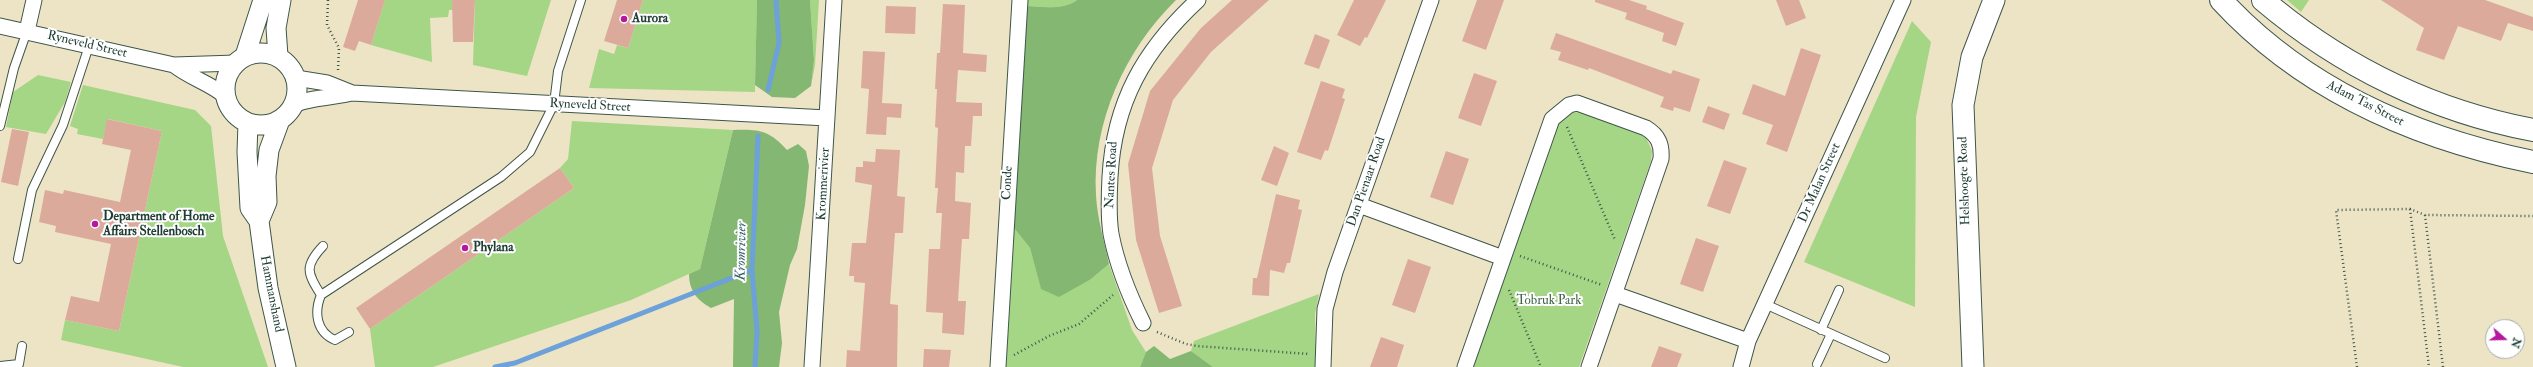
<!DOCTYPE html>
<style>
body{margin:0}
#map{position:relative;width:2533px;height:367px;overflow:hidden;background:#ede4c5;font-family:"IM FELL Double Pica",serif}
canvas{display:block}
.north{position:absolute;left:2485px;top:319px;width:40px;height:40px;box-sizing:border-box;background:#fff;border:1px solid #a5b1ae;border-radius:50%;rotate:110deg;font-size:11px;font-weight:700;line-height:16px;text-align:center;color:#1f3d34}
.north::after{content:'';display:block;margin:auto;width:14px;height:18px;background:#b5179e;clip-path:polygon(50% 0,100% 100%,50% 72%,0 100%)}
</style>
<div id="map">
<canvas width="2533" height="367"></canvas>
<div class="north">N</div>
</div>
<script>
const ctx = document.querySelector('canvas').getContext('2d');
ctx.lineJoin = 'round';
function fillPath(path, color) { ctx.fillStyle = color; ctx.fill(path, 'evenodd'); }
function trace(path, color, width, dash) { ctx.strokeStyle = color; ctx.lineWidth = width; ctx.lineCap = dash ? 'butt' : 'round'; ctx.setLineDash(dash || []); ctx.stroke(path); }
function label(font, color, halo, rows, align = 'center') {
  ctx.font = font + ' "IM FELL Double Pica",serif'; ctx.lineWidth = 4; ctx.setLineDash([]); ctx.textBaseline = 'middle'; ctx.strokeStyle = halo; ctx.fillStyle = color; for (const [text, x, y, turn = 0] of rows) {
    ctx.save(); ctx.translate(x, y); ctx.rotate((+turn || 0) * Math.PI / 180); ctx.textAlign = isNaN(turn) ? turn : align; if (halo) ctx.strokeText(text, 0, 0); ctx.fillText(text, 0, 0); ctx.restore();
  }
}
const green = new Path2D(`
 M385 0H452L453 10H449L448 17 430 18 432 62 371 45Z
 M475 0H551L527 76 473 65Z
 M643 0H757L755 92 589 88 599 49 614 54 617 45 628 48Z
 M810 0H819L815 65 811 86 814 60Z
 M1027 0H1077C1065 10 1042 7 1027 6Z
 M2287 0H2309L2301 12Z
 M1912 21 1931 42 1916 117 1915 307 1804 262Z
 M38 75 71 82 65 102 46 134 6 127 13 92Z
 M83 85 195 110 211 126 223 236 268 367H183L61 340 65 320 119 331 162 131 108 119 103 139 77 134 78 129 70 126Z
 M1583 112 1645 135 1652 151 1651 161 1579 367H1473L1559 123 1570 113Z
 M572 121 733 130 700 269 631 300 433 367H375L370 329 574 188 560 168 568 159Z
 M1014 228 1030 248 1041 288 1091 279 1109 264 1132 330 1146 352 1140 367H1006Z
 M1319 294 1315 314 1316 367H1213L1191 351 1194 341Z`);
const forest = new Path2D(`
 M757 0H810L814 60 811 86 795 98 772 97 755 85Z
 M1077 0H1176C1125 50 1092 122 1096 195 1097 217 1104 241 1109 264L1091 279 1059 297 1041 289 1030 248 1014 228 1027 6C1042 7 1065 10 1077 0Z
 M733 130C759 129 769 130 787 150L798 144 806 151 809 166 805 205 797 249 790 265 779 312 782 343 779 367H733L734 299 711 308C697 300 689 291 689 274L700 269Z
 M1154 346 1170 359 1191 351 1213 367H1140L1146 352Z`);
const stream = new Path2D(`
 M768 90 779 43 776 0
 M495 367 515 363 752 270
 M755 367 757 331 752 270 758 136`);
const building = new Path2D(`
 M358 0H385L371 45 359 41 355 51 343 47Z
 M452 0H475L473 42H453Z
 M617 0H643L628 48 604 41Z
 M1232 0H1269L1211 52 1173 100 1152 168 1160 236 1182 306 1159 313 1136 240 1128 164 1150 91 1201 28Z
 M1354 0H1386L1367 38 1365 37 1360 46 1337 35Z
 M1477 0H1504L1486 50 1462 41Z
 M1595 0H1629L1647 6 1646 9 1684 23 1676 46 1662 41 1664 33 1625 19 1627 13 1595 2Z
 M1776 0H1799L1806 18 1786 26Z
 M2381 0H2485L2533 17V31L2508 23 2501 41 2458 26 2444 60 2416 50 2424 28Z
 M943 4 965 5 963 53 987 55 986 72 958 70 956 102 982 103V116H973L971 146H965L964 173 956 172 955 201 971 203 969 239H962L958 301H966L964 335 942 333 943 313 926 312 929 249H940L942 213H936L938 188H935L938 128 935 127 937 89H935L937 53H940Z
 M886 6 916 7 915 34 885 33Z
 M1556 33 1671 74 1673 70 1700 79 1690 112 1674 107 1673 111 1660 107 1664 97 1589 68 1588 70 1558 60 1561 52 1550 49Z
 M1315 34 1330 40 1319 69 1304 64Z
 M1801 48 1821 55 1787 152 1766 144 1773 125 1742 114 1753 84 1785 96Z
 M863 51 885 52 882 103 902 104 901 118 887 117 886 135 866 134 869 89 861 88Z
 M1474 73 1497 81 1481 126 1458 118Z
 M1321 81 1345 89 1342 98 1345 99 1328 151 1325 150 1321 160 1297 152Z
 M1708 106 1730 114 1724 130 1702 122Z
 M107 119 162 131 119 331 65 320 71 296 99 302 111 244 55 232 56 226 39 222 45 190 63 194 64 190 120 202 131 150 102 144Z
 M12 129 29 132 18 186 1 182Z
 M1274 146 1289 153 1277 186 1261 180Z
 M876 149 900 150 897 196 905 197 903 233H895L890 304 898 305 897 367H846L847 350 860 351 865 283 854 282V276H849L852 243H866L872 185 855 182 856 167H863V161L875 162Z
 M1446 151 1469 159 1453 205 1430 197Z
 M1724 160 1747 168 1730 214 1707 206Z
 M560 168 574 188 370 329 356 308Z
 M1276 194 1300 200 1298 209 1302 210 1290 263H1287L1284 273 1270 270 1269 296 1252 295 1253 278H1257Z
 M1696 238 1719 246 1703 292 1680 284Z
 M1408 259 1431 267 1415 313 1392 305Z
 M1381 337 1404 345 1397 367H1370Z
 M1659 346 1682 354 1677 367H1651Z
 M924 349 951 350 949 367H923Z`);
const path = new Path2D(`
 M328 0 327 25 339 48 338 70
 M1567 127 1615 240
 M2410 209 2429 367
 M2425 215 2443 367
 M1520 256 1602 285
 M1509 290 1541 367
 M1157 332 1186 344 1197 346 1309 354
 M1014 355 1049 336 1079 324 1113 295
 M2357 367 2336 210 2410 209 2425 215 2533 216`);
const service = new Path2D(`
 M0 126 14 68 27 31
 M18 259 32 190 63 125 89 46
 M321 295C307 273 304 266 323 246
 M1765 304 1885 358
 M1821 330 1839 290
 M349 332 335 340C316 332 314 312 321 295L501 177 530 152 554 104 558 71 581 0
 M1817 364 1831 334
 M0 366 19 364 22 346`);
const minor = new Path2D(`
 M0 26 174 65 236 63
 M27 31 34 0
 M174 65C190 78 210 83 225 96
 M296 78 327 83 352 93
 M294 105C306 98 337 97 352 93L827 118
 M1359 205 1503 258
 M1615 294 1748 341
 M1143 323C1129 295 1117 265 1111 234 1108 215 1109 196 1110 177 1114 102 1144 50 1198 0
 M812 367 834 0
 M998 367 1020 0
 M1323 367 1325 309 1335 272 1431 0
 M1465 367 1552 119 1569 105 1577 103 1646 128C1659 136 1662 145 1661 159L1589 367
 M1741 367 1748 341 1903 0`);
const tertiary = new Path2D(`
 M225 89a36 36 0 1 1 72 0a36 36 0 1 1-72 0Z
 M245 56 263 0
 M278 56 276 28 281 0
 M248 123 247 152 250 208 259 221 268 288 286 367
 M259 221 267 202 266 176 269 150 280 120`);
const secondary = new Path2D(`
 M1973 367 1963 105 1972 57 1994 0`);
const primary = new Path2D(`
 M2221 0C2303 89 2416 138 2533 162
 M2263 0C2341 66 2433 111 2533 130`);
const markers = [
 [624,19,4,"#b5179e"],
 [95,224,4,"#b5179e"],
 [465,248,4,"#b5179e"]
];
const poiNames = [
 ["Aurora",632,19],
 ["Department of Home",103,217],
 ["Affairs Stellenbosch",103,232],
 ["Phylana",473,248]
];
const streetNames = [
 ["Ryneveld Street",87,45,13],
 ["Adam Tas Street",2365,104,27],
 ["Ryneveld Street",590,106,3],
 ["Nantes Road",1112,175,-87],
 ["Helshoogte Road",1965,181,-92],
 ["Dan Pienaar Road",1367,182,-71],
 ["Conde",1008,183,-87],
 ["Dr Malan Street",1820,183,-66],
 ["Krommerivier",824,184,-87],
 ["Hammanshand",271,294,79]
];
const parkNames = [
 ["Tobruk Park",1549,301]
];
const waterNames = [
 ["Kromrivier",742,251,-89]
];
fillPath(green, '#a4d685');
fillPath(forest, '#83b772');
trace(stream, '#6ca1d9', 5);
fillPath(building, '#dcaa9b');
trace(service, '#3e564a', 10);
trace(minor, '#3e564a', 17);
trace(tertiary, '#3e564a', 21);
trace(secondary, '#3e564a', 23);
trace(primary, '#3e564a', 24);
trace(path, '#3e564a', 2.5, [1, 3]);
trace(service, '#fff', 8);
trace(minor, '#fff', 15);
trace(tertiary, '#fff', 19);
trace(secondary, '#fff', 21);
trace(primary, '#fff', 22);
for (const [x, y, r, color] of markers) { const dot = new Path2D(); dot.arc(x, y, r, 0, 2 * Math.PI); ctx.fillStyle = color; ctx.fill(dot); trace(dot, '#fff', 1.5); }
label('bold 13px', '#1f3d34', '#fff', poiNames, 'left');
label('13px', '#1f3d34', '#fff', streetNames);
label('13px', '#406348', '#fff', parkNames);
label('italic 14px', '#3a606e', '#fff', waterNames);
</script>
